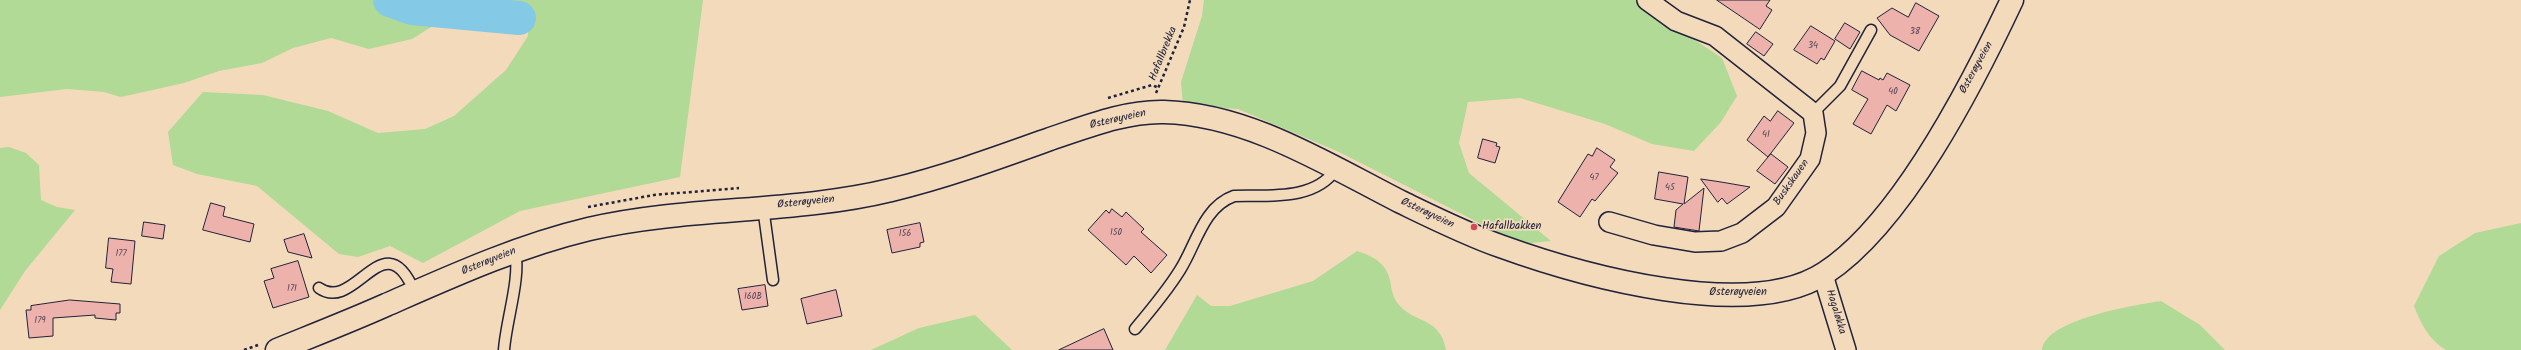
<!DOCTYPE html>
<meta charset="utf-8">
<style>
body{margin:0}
canvas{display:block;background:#f2daba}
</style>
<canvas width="2521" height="350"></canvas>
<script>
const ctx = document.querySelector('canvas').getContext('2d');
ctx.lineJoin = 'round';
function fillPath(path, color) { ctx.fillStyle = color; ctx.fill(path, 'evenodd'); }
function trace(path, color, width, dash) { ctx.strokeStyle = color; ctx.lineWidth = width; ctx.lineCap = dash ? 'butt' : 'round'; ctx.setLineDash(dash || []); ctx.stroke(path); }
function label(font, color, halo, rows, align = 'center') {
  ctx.font = font + ' Kalam,sans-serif'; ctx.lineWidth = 3.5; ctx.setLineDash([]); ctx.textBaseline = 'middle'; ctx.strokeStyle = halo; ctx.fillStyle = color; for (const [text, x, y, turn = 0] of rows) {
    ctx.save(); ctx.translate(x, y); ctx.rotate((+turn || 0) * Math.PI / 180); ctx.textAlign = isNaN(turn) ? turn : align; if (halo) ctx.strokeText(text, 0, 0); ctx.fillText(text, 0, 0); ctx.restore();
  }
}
const green = new Path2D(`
 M0 0H703L680 177 520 211 423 263 390 246 358 257 339 254 257 186 197 174 173 165 168 132 203 92 263 95 328 111 378 133 425 129 454 116 506 70 528 36V24L438 6 436 24 412 39 369 49 331 38 293 48 262 63 219 71 184 83 121 97 104 92 67 89 0 97Z
 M1204 0H1635L1722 58 1737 96 1721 122 1694 151 1652 144 1605 124 1520 98 1468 102 1459 143 1469 173 1551 241 1521 244 1339 152 1238 109 1183 106 1181 82 1202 16Z
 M9 147 26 153 39 165 41 200 57 207 75 210 25 271 0 310V148Z
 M2521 223V350H2446C2429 340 2421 324 2414 306L2439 256 2475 233Z
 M1357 251C1375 257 1388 264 1391 285 1392 293 1394 299 1399 305 1416 324 1440 317 1446 350H1165L1197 295 1211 306H1230L1313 281Z
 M2161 301 2200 325 2225 350H2042C2045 319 2136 305 2161 301Z
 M975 315 1012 350H871L919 328Z`);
const river = new Path2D(`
 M390 0 412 8 519 18`);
const building = new Path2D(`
 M1717 0H1770L1766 6 1772 10 1760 29Z
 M1916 3 1939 16 1919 51 1890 35 1877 18 1892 8 1908 17Z
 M1845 23 1860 32 1850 49 1835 39Z
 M1811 26 1835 41 1824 60 1821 58 1817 64 1794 50Z
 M1756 32 1773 44 1764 56 1747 44Z
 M1862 71 1879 80 1880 78 1883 80 1887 73 1910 85 1896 111 1887 105 1871 134 1853 124 1868 99 1852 90Z
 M1778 111 1794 123 1768 157 1747 140 1764 116 1770 121Z
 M1483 139 1497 143 1496 146 1500 147 1495 163 1478 158Z
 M1597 148 1615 160 1610 167 1618 173 1595 201 1592 199 1580 217 1558 202 1588 154 1592 156Z
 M1771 154 1788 167 1775 184 1757 171Z
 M1659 172 1688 177 1684 204 1704 188 1699 231 1674 227 1676 210 1683 204 1655 199Z
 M1701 179 1721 182 1750 187 1727 204 1722 198 1718 202Z
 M211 203 225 207 223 216 254 224 250 242 203 230Z
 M1112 209 1122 217 1126 212 1144 229 1141 232 1167 255 1151 273 1134 256 1126 265 1088 230 1106 210 1109 213Z
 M144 222 165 225 163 239 142 236Z
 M920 223 924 242 920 243V247L892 253 887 230Z
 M304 234 312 258 288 252 284 240Z
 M109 238 135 241 131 284 111 282 113 269 106 268Z
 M298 261 309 297 273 308 264 281 274 278 271 269Z
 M765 285 768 306 742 310 738 289Z
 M836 290 842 316 807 324 801 299Z
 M70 300 120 304V313H116V320L95 318V315L53 318V336L29 338 26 310H31V306Z
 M1104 329 1113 350H1059Z`);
const path = new Path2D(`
 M1156 93 1184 27 1190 0
 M1108 98 1152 85 1159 88
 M588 207 654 195 739 188
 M244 350 258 345`);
const service = new Path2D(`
 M1813 113 1840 86 1871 30
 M763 207 773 280
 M319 288C356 314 384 218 415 293
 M1135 329C1151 310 1167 291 1180 270 1196 245 1203 207 1234 196 1268 195 1315 201 1336 169
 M504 350C506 321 521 277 515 251`);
const minor = new Path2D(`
 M1609 222 1654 235 1695 242 1721 241 1742 233 1776 207 1810 159 1816 133 1813 113 1715 36 1676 21 1647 0
 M1823 275 1846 350`);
const secondary = new Path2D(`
 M277 350C314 335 350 321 386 305 452 276 518 246 589 229 688 206 792 214 891 190 945 177 997 158 1050 139 1086 127 1125 111 1164 112 1248 114 1328 165 1401 202 1434 218 1466 234 1500 246 1580 275 1749 323 1825 273 1902 223 1973 83 2012 0`);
const markers = [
 [1474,227,4,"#d1495b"]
];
const numberNames = [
 ["38",1915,32],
 ["34",1813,46],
 ["40",1893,92],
 ["41",1766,135],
 ["47",1594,178],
 ["45",1670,188],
 ["150",1116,233],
 ["156",905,234],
 ["177",121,254],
 ["171",292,289],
 ["160B",753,297],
 ["179",40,321]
];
const streetNames = [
 ["Hafallbrekka",1164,54,-68],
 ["Østerøyveien",1977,68,-61],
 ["Østerøyveien",1118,120,-13],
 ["Buskskauen",1792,183,-55],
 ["Østerøyveien",806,203,-6],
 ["Østerøyveien",1427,214,25],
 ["Østerøyveien",489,262,-22],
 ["Østerøyveien",1738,293],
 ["Hagaløkka",1835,312,73]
];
const poiNames = [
 ["Hafallbakken",1482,227]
];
fillPath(green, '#b1da97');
trace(river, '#84c9e5', 34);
fillPath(building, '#edb2ac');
trace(building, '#22223b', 1);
trace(service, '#22223b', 13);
trace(minor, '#22223b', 22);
trace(secondary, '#22223b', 25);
trace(path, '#22223b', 2.5, [3, 3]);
trace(service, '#f2daba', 10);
trace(minor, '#f2daba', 19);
trace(secondary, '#f2daba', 22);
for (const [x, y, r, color] of markers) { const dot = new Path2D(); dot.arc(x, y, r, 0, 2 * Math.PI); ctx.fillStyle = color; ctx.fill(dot); trace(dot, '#f2daba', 1.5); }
label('9px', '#554657', null, numberNames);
label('11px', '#22223b', '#f2daba', streetNames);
label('11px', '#22223b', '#f2daba', poiNames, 'left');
</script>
